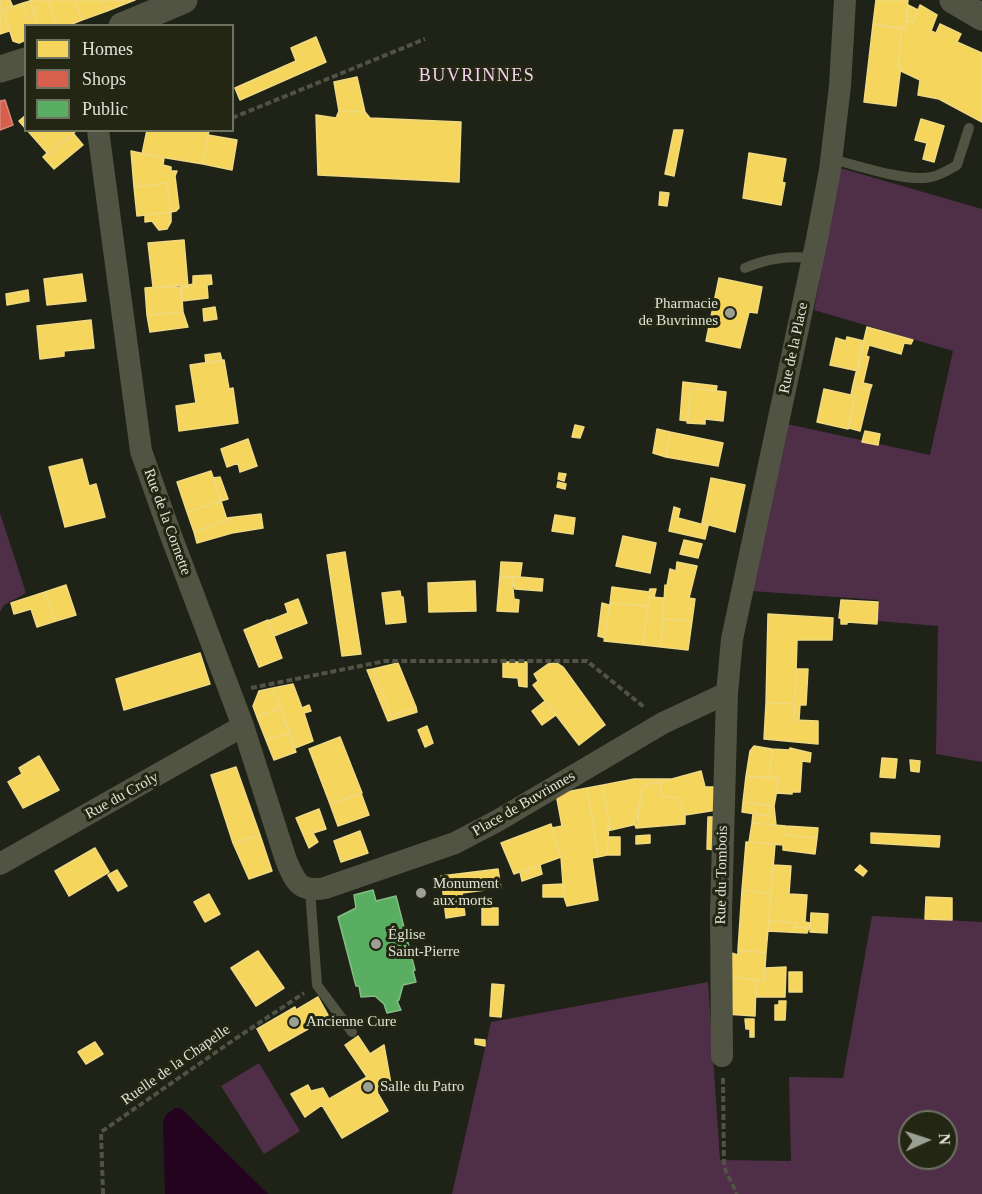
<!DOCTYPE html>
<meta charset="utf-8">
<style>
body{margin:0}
#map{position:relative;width:982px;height:1194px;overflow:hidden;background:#1f2217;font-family:Georgia,serif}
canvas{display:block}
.legend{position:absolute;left:24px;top:24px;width:210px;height:108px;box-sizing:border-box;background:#222613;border:2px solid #6e7261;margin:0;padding:8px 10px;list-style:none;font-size:18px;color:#e0e3d7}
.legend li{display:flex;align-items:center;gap:12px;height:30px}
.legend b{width:30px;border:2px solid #6e7261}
.north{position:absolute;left:898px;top:1110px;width:60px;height:60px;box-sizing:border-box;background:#222613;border:2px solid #6e7261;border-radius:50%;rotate:87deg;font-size:16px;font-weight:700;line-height:24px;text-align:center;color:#e0e3d7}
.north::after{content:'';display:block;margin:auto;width:21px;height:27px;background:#9c9f94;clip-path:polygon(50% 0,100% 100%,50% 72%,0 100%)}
</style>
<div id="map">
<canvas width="982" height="1194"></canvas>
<ul class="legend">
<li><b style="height:16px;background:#f6d55c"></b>Homes</li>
<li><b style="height:16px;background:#d6604d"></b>Shops</li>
<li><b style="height:16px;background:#5aae61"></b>Public</li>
</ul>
<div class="north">N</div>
</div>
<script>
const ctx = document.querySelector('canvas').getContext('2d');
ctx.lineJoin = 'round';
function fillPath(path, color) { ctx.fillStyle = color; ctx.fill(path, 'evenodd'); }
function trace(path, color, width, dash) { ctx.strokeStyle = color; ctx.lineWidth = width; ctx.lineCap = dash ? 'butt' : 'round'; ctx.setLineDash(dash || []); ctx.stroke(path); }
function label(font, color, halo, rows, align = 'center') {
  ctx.font = font + ' Georgia,serif'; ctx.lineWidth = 6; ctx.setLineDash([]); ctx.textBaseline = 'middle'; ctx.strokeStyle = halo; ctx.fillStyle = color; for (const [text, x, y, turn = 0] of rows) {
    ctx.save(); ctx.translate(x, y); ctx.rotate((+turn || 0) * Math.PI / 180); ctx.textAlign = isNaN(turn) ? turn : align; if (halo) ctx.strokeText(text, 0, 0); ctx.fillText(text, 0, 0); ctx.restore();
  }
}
const green = new Path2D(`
 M840 168 982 209V762L936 754 938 626 878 621V600L752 591 787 424 930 455 953 351 814 310Z
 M0 513 26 593 4 605 0 612Z
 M872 916 982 922V1194H452L491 1022 708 982 720 1160 791 1161 789 1077 843 1078ZM910 1122H946V1158H910Z
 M259 1063 300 1131 264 1154 221 1086Z`);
const water = new Path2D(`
 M175 1108H181L268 1194H165L163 1121 167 1114Z`);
const homes = new Path2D(`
 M0 0H10L13 7 3 10 9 31 0 34Z
 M30 0H48L58 26H39Z
 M48 0H75L82 20 67 26H58Z
 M75 0H102L107 11 82 20Z
 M102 0H121L122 5 107 11Z
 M121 0H135L122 5Z
 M876 0H908L905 29 873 24Z
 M30 1 35 15 28 17 23 3Z
 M23 3 28 17 35 15 39 26H26V40L19 43 13 41 3 10Z
 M908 5 918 10 913 23 907 20Z
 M920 5 937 15 931 31 936 33 940 24 961 34 957 42 982 53V122L939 99 918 95 920 80 901 71V66H898L902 29H905L907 20 913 23Z
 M873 24 902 29 898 66H901L896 106 864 102Z
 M316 37 326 62 240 100 235 88 296 61 291 48Z
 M357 77 365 112 339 111 334 82Z
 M339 111 365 112 370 118 461 122 459 182 318 175 316 115 336 118Z
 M26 115V129L19 121Z
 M921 119 944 126 934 162 923 159 927 143 915 140Z
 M27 130H75L76 131 49 155Z
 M147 130H209L203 164 142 154Z
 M674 130H683L674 176 665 174Z
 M73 133 83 145 54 169 43 157 47 153 49 155Z
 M208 135 237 140 232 170 203 164Z
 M131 151 164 158 163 165 171 167V171H177L175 176 179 208 176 211 171 212 167 183 134 187Z
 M749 153 786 159 782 182 785 183 781 205 743 198Z
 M167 183 171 212 137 216 134 187Z
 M660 192 669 193 667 206 659 205Z
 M171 212V222L167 229 159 230 152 221 145 222V215Z
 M184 240 188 287H153L148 243Z
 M82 274 86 301 47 305 44 279Z
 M211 275 212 284 207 285 208 298 182 301 180 287 193 284V276Z
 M719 278 762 287 757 313 749 312 740 348 706 341Z
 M181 285 183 312 147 315 145 288Z
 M28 290 29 301 7 305 6 294Z
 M215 307 217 319 204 321 203 309Z
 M183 312 188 327 150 332 147 315Z
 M91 320 94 348 64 351V356L40 359 37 326Z
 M867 327 913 340 911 344 904 343 901 354 869 345 866 356 869 357 863 383 872 385 870 390 853 385Z
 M847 337 864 341 858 371 830 365 836 338 846 341Z
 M220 353 222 361 206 363 205 355Z
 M224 360 229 389 233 388 238 423 179 431 176 406 196 403 190 365Z
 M683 382 717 386 716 391 691 388 688 421 680 420Z
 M853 385 870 390 860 431 849 428 855 396 851 395Z
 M691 388 726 392 723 421 705 419V424L687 423Z
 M824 389 855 396 848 429 817 422Z
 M575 425 584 427 580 438 572 437Z
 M657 429 670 432 666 457 653 453Z
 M865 431 880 434 878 445 862 442Z
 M670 432 723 443 718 466 666 457Z
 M248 439 257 466 240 472 238 463 227 467 221 449Z
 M82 459 89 486 96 484 105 517 65 527 49 467Z
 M211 471 221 501 187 512 177 482Z
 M559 473 566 474 564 481 558 479Z
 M220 477 228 499 221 501 213 478Z
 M711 478 745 485 735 532 702 523Z
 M558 482 566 484 565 489 557 487Z
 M221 501 227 520 194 532 187 512Z
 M674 507 680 509 678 518 708 526 705 539 669 531Z
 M261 514 263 528 232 533 197 543 194 532 227 520V518Z
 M555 515 575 518 573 534 552 531Z
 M623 536 656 543 650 573 616 566Z
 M684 540 702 544 698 558 680 554Z
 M345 552 361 654 342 656 327 555Z
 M501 562 522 563 520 577 500 576Z
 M677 562 697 566 689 598 695 599 692 621 663 619 665 585 667 586 670 569 676 571Z
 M500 576 512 578 514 599 519 600 518 612 497 611Z
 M520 577 543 579 542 591 515 589 512 578Z
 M475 581 476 611 429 612 428 583Z
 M66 585 76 615 56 621 45 592Z
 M612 587 649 592 650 589H656L654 597 658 598 649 597 648 606 610 603Z
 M400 591 401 597H403L406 622 386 624 382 593Z
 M45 592 56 621 37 627 31 609 14 614 11 603Z
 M649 597 664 598 661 647 643 645Z
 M298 599 307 623 274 636 268 621 288 613 285 604Z
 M841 600 878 602 877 624 847 622V624H841V618H839Z
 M602 603 609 605 605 638 598 636Z
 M610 603 648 606 643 645 604 641Z
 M768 614 833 618 832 640H797L795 704 766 703Z
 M663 619 692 621 688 650 661 647Z
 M268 620 282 658 259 667 244 630Z
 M200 653 210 684 124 710 116 679Z
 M503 662H527V687L519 686 518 678 503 677Z
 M398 663 416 707 391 716 373 669Z
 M557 663 563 667 605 725 579 745 533 685 538 681 534 674 548 664Z
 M373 669 391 716 416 707 417 712 388 721 367 670Z
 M796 669H808L806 705H800L799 720H794Z
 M293 684 302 708 309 705 311 711 304 713 313 741 295 748 273 688Z
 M273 688 280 708 257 717 253 706 259 691Z
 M545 701 556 715 542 725 532 711Z
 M766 703 795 704 794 720 818 721V744L764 739Z
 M280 708 289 733 266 740 257 717Z
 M427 726 433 743 425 747 418 730Z
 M289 733 296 752 274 760 266 740Z
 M340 737 362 793 330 804 309 749Z
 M754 746 772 749 769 778 746 776 750 751Z
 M790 748 811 753 810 762 802 761 800 792H792V794L777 793 779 778H769L772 749 789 750Z
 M39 756 59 790 23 808 8 782 22 774 19 768Z
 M882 758 897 759 895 778 880 777Z
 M910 760 920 761 919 772 911 771Z
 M236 767 260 835 233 843 211 775Z
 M701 771 705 787H715L717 810 685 815 678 797H661V782Z
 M746 776 779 778 774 806 743 802Z
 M634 779H671L643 786 637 824 607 831 609 824 603 785Z
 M661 782V797H678L685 815V824L636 828 635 825 643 786Z
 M603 785 609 824 607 855 598 857 587 788Z
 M587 788 598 857 592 858 598 900 567 906 564 897 561 857 552 828 562 826 557 799 561 793Z
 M361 793 369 815 338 826 330 804Z
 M743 802 770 806 769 816 742 812Z
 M770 806H774L776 825 752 823 753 813 769 816Z
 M319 809 326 829 313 833 318 842 309 848 296 818Z
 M708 817H718L716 850 707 849Z
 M752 823 786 826 785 835 817 838 815 854 783 850V845L749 842Z
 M551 824 561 857 514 874 501 843Z
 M786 826 818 828 817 838 785 835Z
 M360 831 368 853 341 862 334 841Z
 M871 833 940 836 939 847 871 843Z
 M260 835 272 871 249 879 233 843Z
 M650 835V843L636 844V836Z
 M608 837H620V855H607Z
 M746 842 775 844 771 894 742 890Z
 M95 848 109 872 69 896 55 871Z
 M540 865 542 874 522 881 520 872Z
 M773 865 791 866 789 894 807 895 805 922 810 923 809 928 795 927 796 923 769 921Z
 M860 865 867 871 863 876 855 870Z
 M498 869 501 888 462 893 465 915 446 918 441 876Z
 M117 870 127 886 118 891 108 875Z
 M564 884V897H543V885Z
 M742 890 771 894 766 953 738 950Z
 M209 894 220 914 205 922 194 902Z
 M926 897 952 898V920L925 919Z
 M482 908H498V925H482Z
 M811 913 828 914 827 933 810 932Z
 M769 921 796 923 795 927 809 928 807 933 768 931Z
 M738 950 766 953 764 981 725 976V951L738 955Z
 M258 951 284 988 256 1006 231 968Z
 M786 967 785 997H756V980L764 981 765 968Z
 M789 972H802V992H789Z
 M725 976 756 980 755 1016 725 1014Z
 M492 984 504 985 501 1017 490 1016Z
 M318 997 328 1015 307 1028 308 1029 269 1051 257 1029 295 1007 296 1010Z
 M779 1001H786L785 1020H775V1005H779Z
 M745 1019H754V1037H750V1029H746Z
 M358 1036 370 1054 384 1045 391 1084 377 1092 388 1111 342 1138 322 1105 305 1117 291 1094 308 1085 311 1091 323 1088 329 1099 367 1077 345 1045Z
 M475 1039 485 1040V1046L475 1044Z
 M95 1042 103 1054 86 1064 78 1052Z`);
const shops = new Path2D(`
 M5 100 13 125 0 130V101Z`);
const public = new Path2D(`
 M373 890 376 901 396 896 415 970 413 971 416 982 403 985 399 1000 397 1001 401 1010 387 1013 384 1004 375 996 361 997 359 986H356L338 917 356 908 354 895Z`);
const path = new Path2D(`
 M232 118 425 39
 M251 688 385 661H587L644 707
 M723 1078 724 1167 737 1194
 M103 1194 101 1132 235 1039 304 993`);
const service = new Path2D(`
 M831 159C857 165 896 179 923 178 935 178 947 171 957 165L969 128
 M745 268C769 258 787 256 813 258
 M310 890 317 985 352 1032`);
const minor = new Path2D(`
 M98 130 141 451 170 533 243 726 286 860C295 881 299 893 325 888L455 843 497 821 663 723 727 693
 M0 864 243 726
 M722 1056 721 914 727 693 732 639 817 239 830 170 840 86 845 0`);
const tertiary = new Path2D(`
 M953 0 982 17
 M122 26 184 0
 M0 69 26 61`);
const markers = [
 [730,313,6,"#9c9f94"],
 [421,893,6,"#9c9f94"],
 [376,944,6,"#9c9f94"],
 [294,1022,6,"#9c9f94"],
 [368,1087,6,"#9c9f94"]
];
const poiNames = [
 ["Pharmacie",718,304,"right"],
 ["de Buvrinnes",718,321,"right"],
 ["Monument",433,884],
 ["aux morts",433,901],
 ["Église",388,935],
 ["Saint-Pierre",388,952],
 ["Ancienne Cure",306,1022],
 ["Salle du Patro",380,1087]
];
const streetNames = [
 ["Rue de la Place",794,348,-78],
 ["Rue de la Cornette",167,522,70],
 ["Rue du Croly",122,796,-29],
 ["Place de Buvrinnes",524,804,-30],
 ["Rue du Tombois",722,875,-89],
 ["Ruelle de la Chapelle",176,1065,-35]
];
const quarterNames = [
 ["BUVRINNES",477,76]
];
fillPath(green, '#4f2f47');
fillPath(water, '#24031e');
fillPath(homes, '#f6d55c');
trace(homes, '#efd981', 1.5);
fillPath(shops, '#d6604d');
trace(shops, '#d98776', 1.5);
fillPath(public, '#5aae61');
trace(public, '#82be84', 1.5);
trace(path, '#4f5244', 4, [6, 3]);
trace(service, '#515343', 10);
trace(minor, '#515343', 22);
trace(tertiary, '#515343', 27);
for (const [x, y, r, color] of markers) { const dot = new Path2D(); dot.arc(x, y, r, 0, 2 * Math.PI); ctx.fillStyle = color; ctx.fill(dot); trace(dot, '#222613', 2); }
label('15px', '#e0e3d7', '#222613', poiNames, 'left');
label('15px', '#e0e3d7', '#222613', streetNames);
ctx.letterSpacing = '1.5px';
label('18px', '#f7cfee', '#222613', quarterNames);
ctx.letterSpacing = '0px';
</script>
